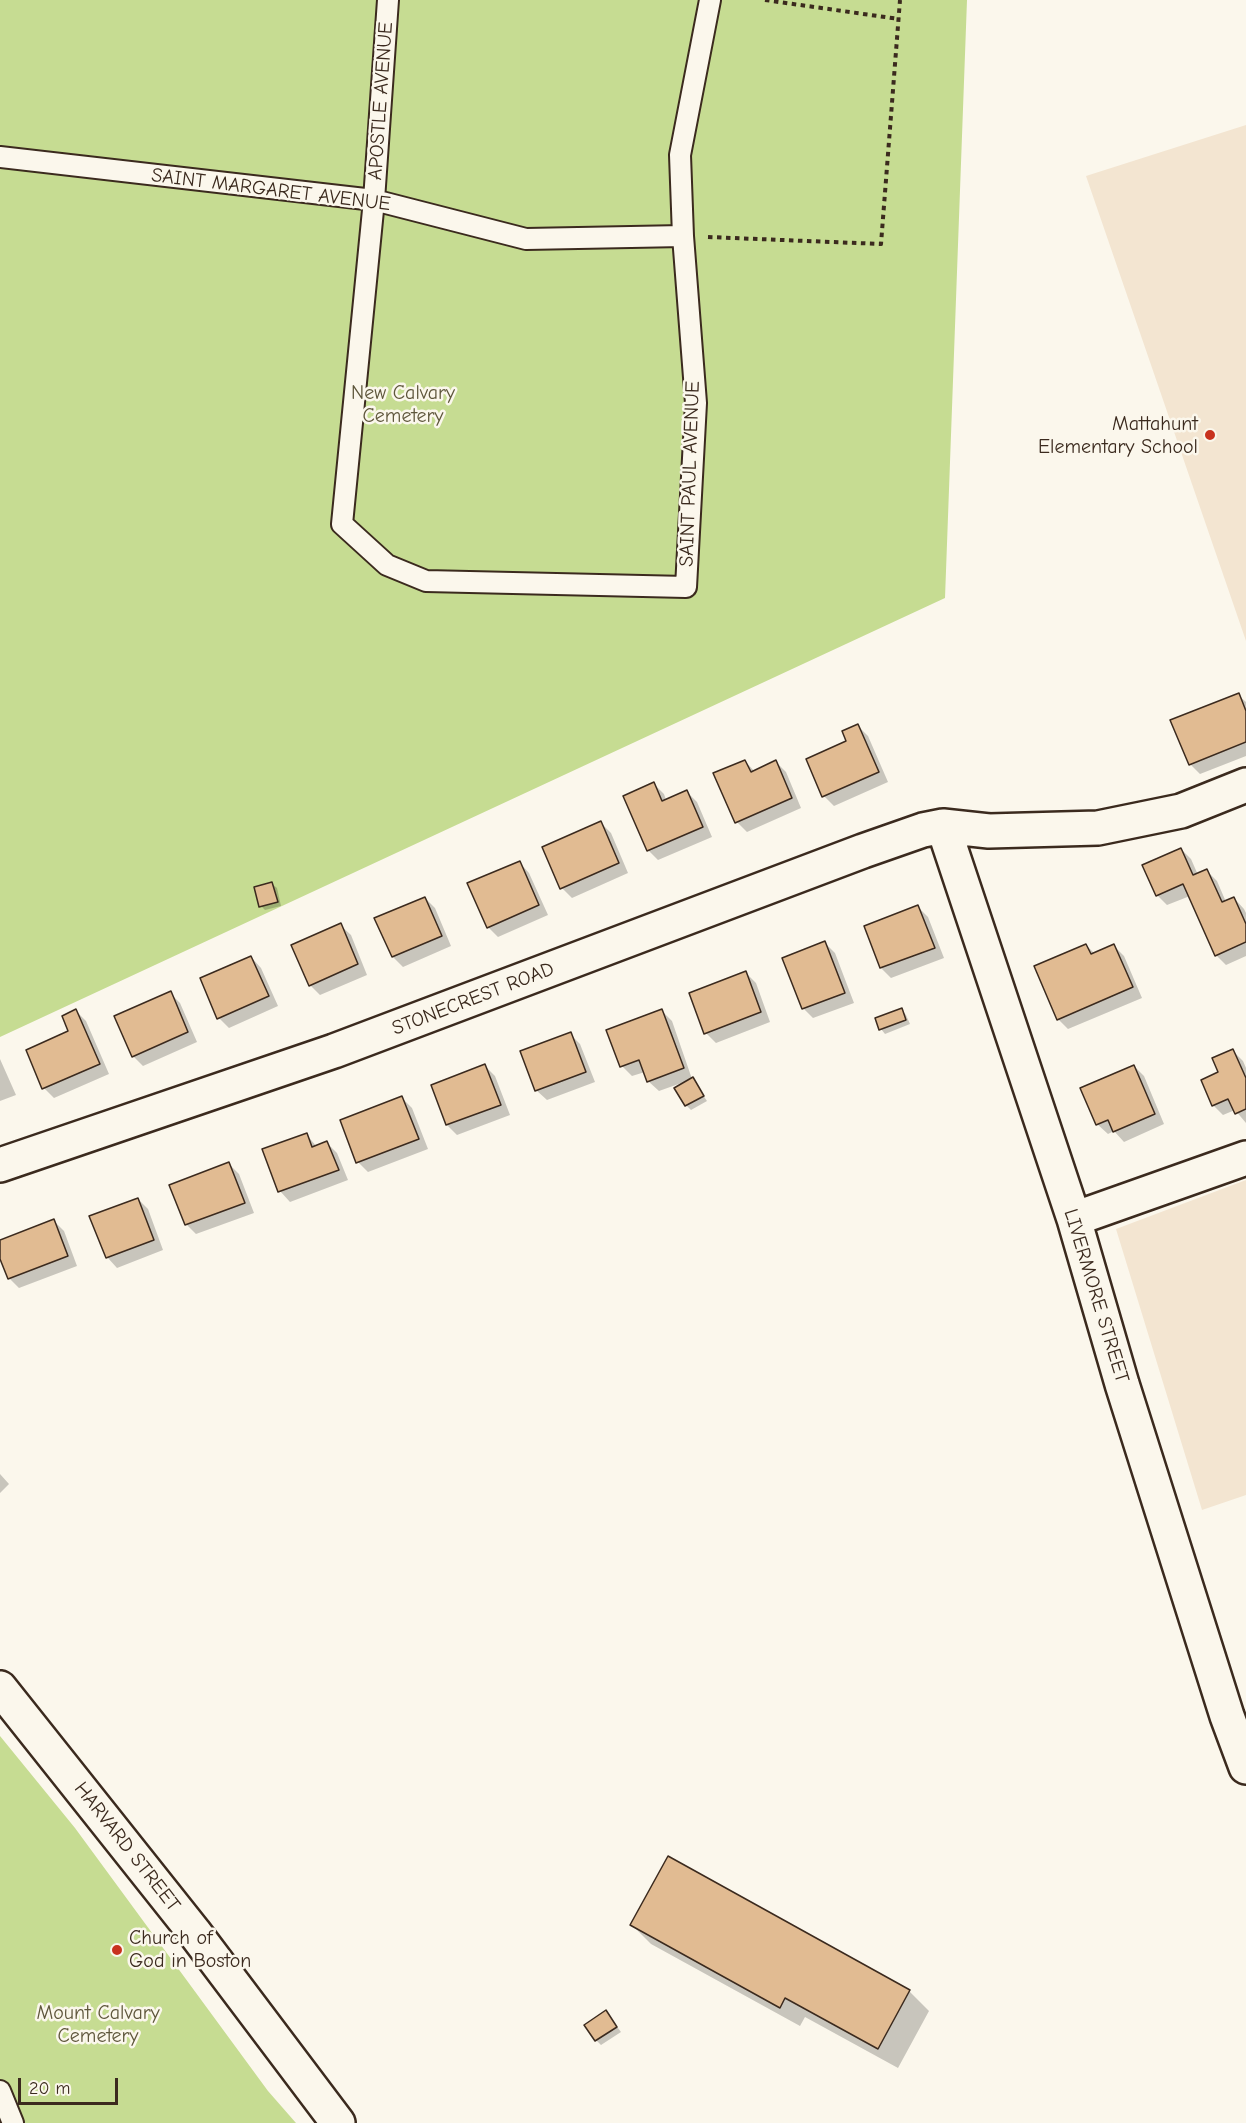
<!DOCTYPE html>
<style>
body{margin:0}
#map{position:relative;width:1246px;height:2123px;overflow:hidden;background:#fbf7ec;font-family:"Comic Neue",sans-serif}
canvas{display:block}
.scale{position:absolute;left:18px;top:2078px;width:100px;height:27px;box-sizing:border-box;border:3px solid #3b2a1e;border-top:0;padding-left:8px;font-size:18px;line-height:21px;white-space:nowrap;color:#3b2a1e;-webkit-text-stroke:4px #fbf7ec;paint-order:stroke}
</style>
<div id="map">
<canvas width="1246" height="2123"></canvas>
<div class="scale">20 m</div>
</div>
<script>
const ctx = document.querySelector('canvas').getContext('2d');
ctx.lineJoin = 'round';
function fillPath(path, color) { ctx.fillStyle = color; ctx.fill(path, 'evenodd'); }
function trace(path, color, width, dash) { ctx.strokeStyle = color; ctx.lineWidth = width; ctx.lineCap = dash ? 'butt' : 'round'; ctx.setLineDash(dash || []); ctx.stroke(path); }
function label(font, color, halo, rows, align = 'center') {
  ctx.font = font + ' "Comic Neue",sans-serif'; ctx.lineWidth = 5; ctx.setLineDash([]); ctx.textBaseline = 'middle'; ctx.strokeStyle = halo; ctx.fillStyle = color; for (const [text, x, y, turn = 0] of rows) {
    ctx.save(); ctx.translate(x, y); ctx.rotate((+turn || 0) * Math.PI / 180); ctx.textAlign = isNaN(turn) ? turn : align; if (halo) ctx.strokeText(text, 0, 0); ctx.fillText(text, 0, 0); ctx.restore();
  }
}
const built = new Path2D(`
 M1246 125V641L1086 176Z
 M1246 1180V1495L1202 1510 1116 1229Z`);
const green = new Path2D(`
 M0 0H967L945 598 0 1037Z
 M0 1736 75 1828 268 2091 296 2123H0Z`);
const shadow = new Path2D(`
 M1238 695 1246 702V756L1200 774 1190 764Z
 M858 726 868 736 888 782 834 806 824 796 848 742Z
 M745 761 755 772 776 762 786 772 801 808 747 832 737 822Z
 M654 784 664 794 666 800 687 792 697 802 712 837 658 860 648 850Z
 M601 823 611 833 628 873 572 898 562 888Z
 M1181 849 1191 859 1198 875 1207 871 1217 881 1226 902 1234 898 1244 909 1246 913V956L1226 965 1216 955 1190 896 1167 905 1157 895Z
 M519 862 529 873 548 915 498 937 488 927Z
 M272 884 277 888 281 906 265 910 261 906Z
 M425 898 435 908 451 946 403 967 393 957 376 919Z
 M918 907 928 917 944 958 891 978 881 968 866 926Z
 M340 925 351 935 367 975 320 995 310 985Z
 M825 943 835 953 854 1003 813 1018 803 1008Z
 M1086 945 1095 954 1114 946 1124 956 1142 998 1068 1029 1058 1019Z
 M251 957 261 968 278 1006 229 1028 219 1018Z
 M746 973 756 983 770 1022 716 1043 706 1033Z
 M170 993 180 1003 197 1042 143 1066 133 1056Z
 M902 1010 906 1015 910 1024 885 1034 881 1029Z
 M76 1011 86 1021 109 1074 54 1098 44 1088 70 1032Z
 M662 1011 672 1021 692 1079 707 1101 691 1110 686 1105 687 1081 659 1091 648 1081 645 1072 632 1076 622 1066Z
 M570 1034 580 1044 595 1082 547 1100 536 1090Z
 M1233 1051 1243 1061 1246 1068V1123L1235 1110 1223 1115 1213 1105 1220 1073Z
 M0 1059 16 1095 0 1101Z
 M485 1066 495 1076 510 1115 457 1135 447 1125Z
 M1134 1066 1144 1076 1164 1124 1124 1142 1114 1131 1108 1134 1097 1124Z
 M402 1098 412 1108 428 1149 368 1172 358 1162Z
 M306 1134 317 1147 327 1143 337 1153 348 1180 290 1202 280 1191 264 1150Z
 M229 1164 239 1174 254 1213 196 1234 186 1224Z
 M138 1199 148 1209 163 1250 117 1268 107 1257Z
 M54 1221 64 1231 77 1266 19 1288 9 1278 0 1255V1241Z
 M0 1474 9 1484 0 1493Z
 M632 1925 909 1991 929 2011 898 2068 805 2017 800 2026 651 1944Z
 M606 2012 621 2032 601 2045 596 2040Z`);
const building = new Path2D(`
 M1239 693 1246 711V742L1189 765 1170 720Z
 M858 724 879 772 822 797 806 759 846 741 842 731Z
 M745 760 751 772 776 760 792 798 735 823 713 773Z
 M654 782 662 801 687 790 703 827 647 851 623 796Z
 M601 821 619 863 560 889 542 847Z
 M1181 848 1193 875 1207 869 1222 902 1234 897 1246 924V942L1215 956 1183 884 1156 896 1142 865Z
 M520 861 539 905 487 928 467 883Z
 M272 882 278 902 259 907 254 887Z
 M425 897 442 936 392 957 374 918Z
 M918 905 935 948 880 968 864 926Z
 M341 923 358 964 309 986 291 945Z
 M825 941 845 993 802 1009 782 958Z
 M1086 944 1091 954 1114 944 1133 987 1057 1020 1034 966Z
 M251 956 269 996 217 1019 200 978Z
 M746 971 761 1012 704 1034 689 993Z
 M171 991 188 1032 132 1057 114 1016Z
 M902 1008 906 1020 879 1030 875 1018Z
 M76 1009 100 1064 42 1089 26 1050 68 1031 62 1016Z
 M662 1009 684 1068 647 1082 639 1060 620 1067 606 1030Z
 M571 1032 586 1072 535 1091 520 1051Z
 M1233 1049 1246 1078V1109L1235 1114 1228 1099 1212 1106 1201 1080 1218 1072 1212 1058Z
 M485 1064 501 1105 446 1125 431 1085Z
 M1134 1065 1155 1114 1113 1132 1108 1120 1096 1125 1080 1088Z
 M693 1077 704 1096 685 1106 674 1088Z
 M402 1096 419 1139 356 1163 340 1120Z
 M307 1133 312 1147 327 1141 339 1170 278 1192 262 1149Z
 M229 1162 245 1203 185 1225 169 1185Z
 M138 1198 154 1240 106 1258 89 1216Z
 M54 1219 68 1256 8 1279 0 1259V1240Z
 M668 1856 910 1990 878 2049 785 1998 780 2008 630 1925Z
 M606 2010 617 2027 595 2041 584 2025Z`);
const path = new Path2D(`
 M765 0 899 19
 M708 237 881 244 900 0`);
const service = new Path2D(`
 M388 0 374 200 342 524 387 565 426 581 686 587 696 403 683 236 680 155 710 0
 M0 157 374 200 526 239 683 236
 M0 2091 13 2123`);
const minor = new Path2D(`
 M943 826 1074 1219 1122 1384 1227 1716 1246 1767
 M0 1165 334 1051 863 851 923 830 943 826 989 831 1098 828 1181 811 1246 785
 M1074 1219 1246 1158`);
const secondary = new Path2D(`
 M0 1688 194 1932 338 2123`);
const markers = [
 [1210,435,6,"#c8321e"],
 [117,1950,6,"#c8321e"]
];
const streetNames = [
 ["APOSTLE AVENUE",381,101,-86],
 ["SAINT MARGARET AVENUE",271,190,7],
 ["SAINT PAUL AVENUE",690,474,-88],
 ["STONECREST ROAD",473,999,-21],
 ["LIVERMORE STREET",1096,1296,73],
 ["HARVARD STREET",127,1847,52]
];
const parkNames = [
 ["New Calvary",403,393],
 ["Cemetery",403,416],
 ["Mount Calvary",98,2013],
 ["Cemetery",98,2036]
];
const poiNames = [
 ["Mattahunt",1198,424],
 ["Elementary School",1198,447],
 ["Church of",129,1938,"left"],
 ["God in Boston",129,1961,"left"]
];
fillPath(built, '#f3e5d1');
fillPath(green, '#c6dc92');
fillPath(shadow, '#0003');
fillPath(building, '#e1bb92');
trace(building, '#3b2a1e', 1.5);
trace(service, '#3b2a1e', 24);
trace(minor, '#3b2a1e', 38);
trace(secondary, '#3b2a1e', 38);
trace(path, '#3b2a1e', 4, [4.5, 4.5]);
trace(service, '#fbf7ec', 20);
trace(minor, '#fbf7ec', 33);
trace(secondary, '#fbf7ec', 33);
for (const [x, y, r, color] of markers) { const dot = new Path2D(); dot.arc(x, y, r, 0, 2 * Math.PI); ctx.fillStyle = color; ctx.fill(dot); trace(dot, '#fbf7ec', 2); }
label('20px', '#3b2a1e', '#fbf7ec', streetNames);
label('20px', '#5e563b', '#fbf7ec', parkNames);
label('20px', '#3b2a1e', '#fbf7ec', poiNames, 'right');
</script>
